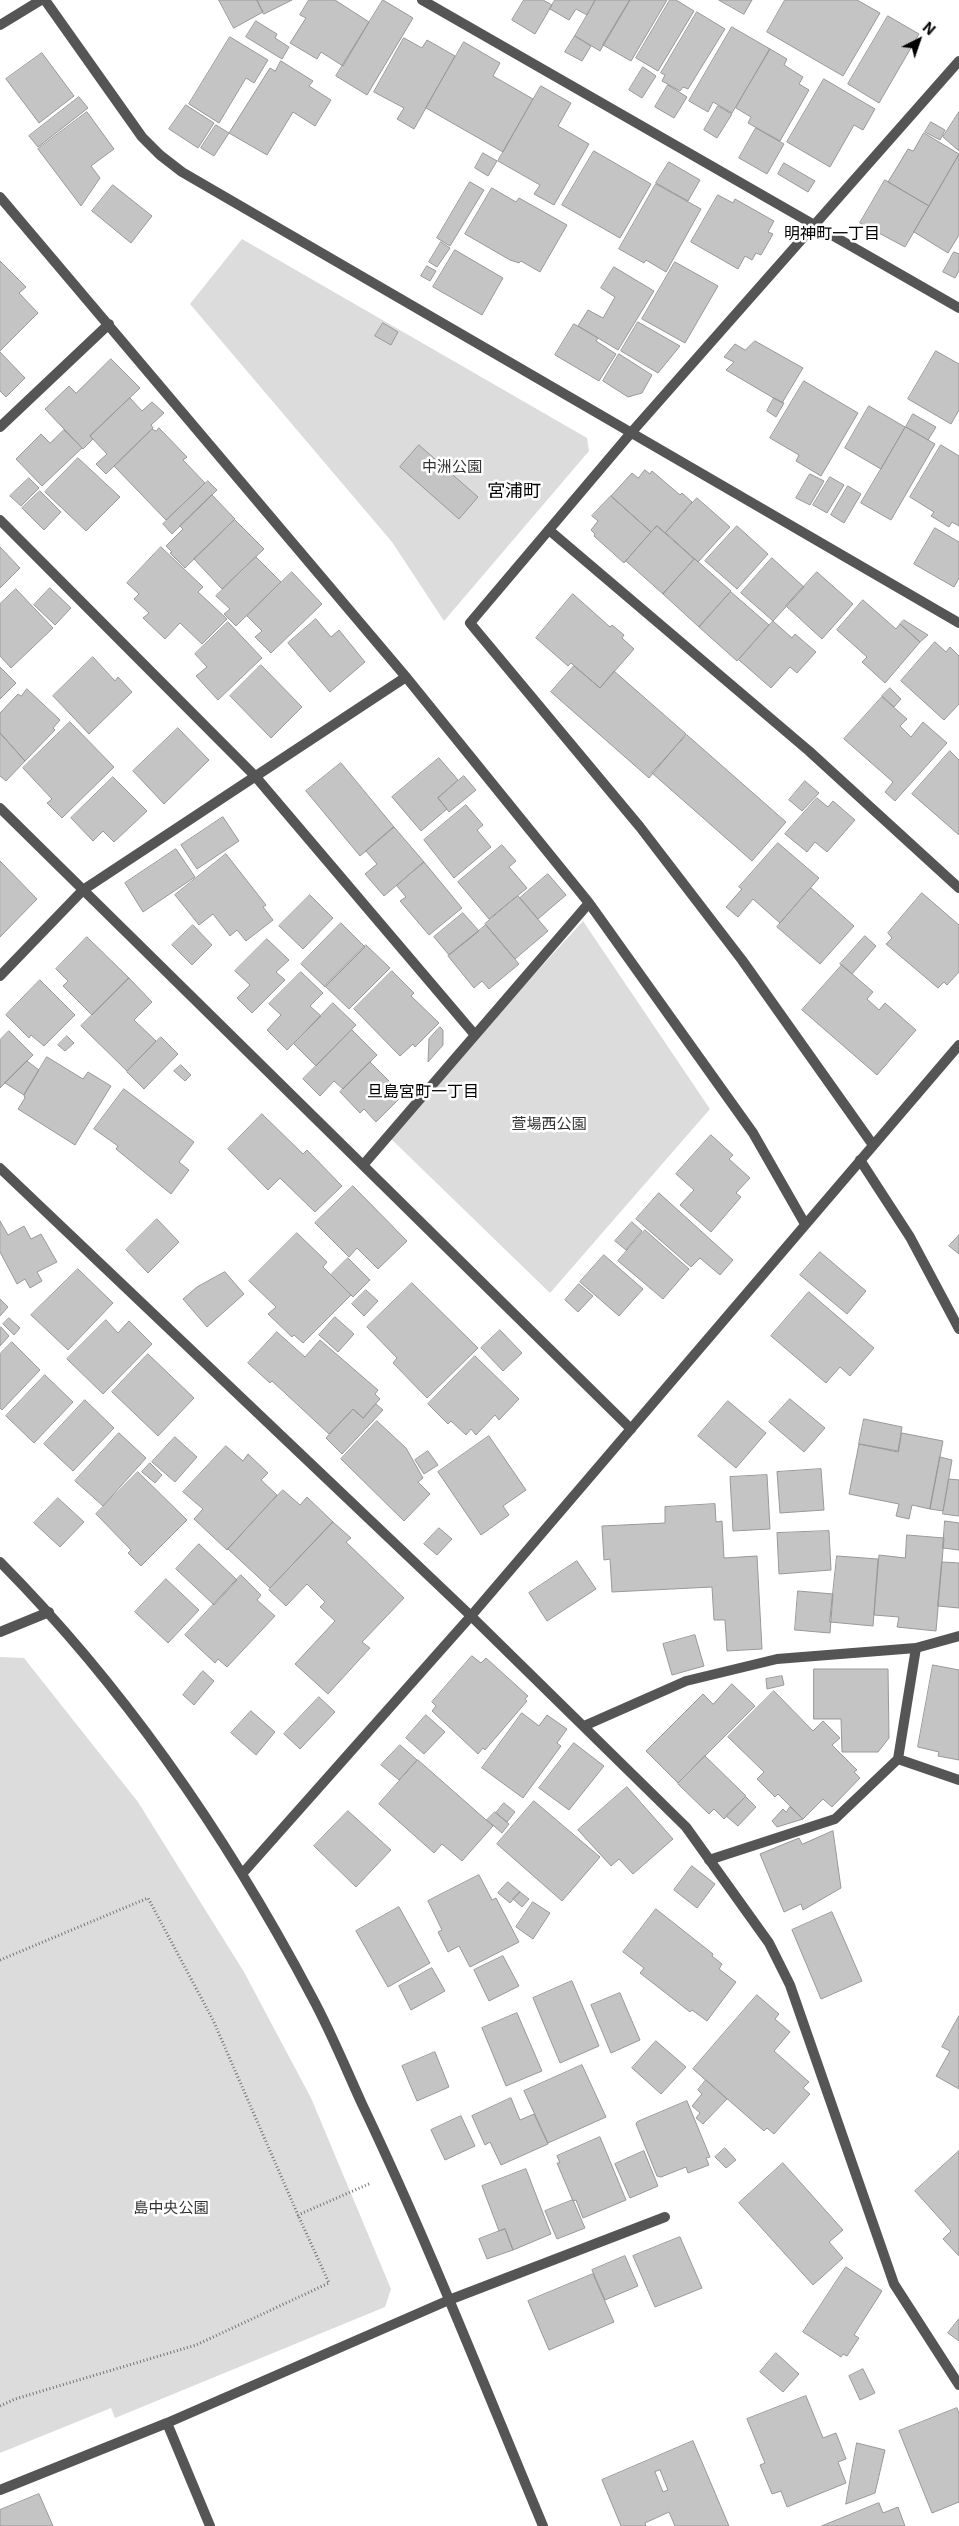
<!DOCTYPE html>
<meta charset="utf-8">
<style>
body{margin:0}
#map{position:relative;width:959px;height:2526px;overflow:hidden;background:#fff;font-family:Inter,sans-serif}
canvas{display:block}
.north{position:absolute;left:894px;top:15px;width:50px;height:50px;-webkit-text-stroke:4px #fff;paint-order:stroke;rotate:41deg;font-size:14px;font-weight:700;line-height:20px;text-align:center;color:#000}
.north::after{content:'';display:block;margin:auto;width:18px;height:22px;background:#000;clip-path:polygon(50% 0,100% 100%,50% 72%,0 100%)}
</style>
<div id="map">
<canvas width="959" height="2526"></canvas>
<div class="north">N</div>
</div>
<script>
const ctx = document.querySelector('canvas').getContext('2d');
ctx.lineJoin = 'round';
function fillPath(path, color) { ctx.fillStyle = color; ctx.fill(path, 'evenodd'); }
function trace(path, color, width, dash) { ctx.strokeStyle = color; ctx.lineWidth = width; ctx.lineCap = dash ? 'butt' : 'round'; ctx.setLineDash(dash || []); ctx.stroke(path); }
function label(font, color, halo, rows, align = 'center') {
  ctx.font = font + ' Inter,"Noto Sans JP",sans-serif'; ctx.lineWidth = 5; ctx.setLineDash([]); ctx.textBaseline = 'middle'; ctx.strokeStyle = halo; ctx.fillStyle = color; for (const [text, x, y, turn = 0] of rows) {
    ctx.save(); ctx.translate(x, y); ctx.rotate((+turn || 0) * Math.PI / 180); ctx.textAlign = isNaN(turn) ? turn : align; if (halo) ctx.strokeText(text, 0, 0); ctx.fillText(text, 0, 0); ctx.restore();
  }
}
const green = new Path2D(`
 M242 239 587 438 589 451 444 621 392 542 190 304Z
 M583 921 710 1109 550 1293 387 1135Z
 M0 1657 24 1658 138 1802 244 1972 311 2098 391 2289 385 2307 115 2418 111 2408 0 2453Z`);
const building = new Path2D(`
 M219 0H257L263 12 234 28Z
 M257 0H292L264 14Z
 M309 0H335L369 22 343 66 321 52 317 59 290 43 306 18 300 15Z
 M383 0 413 18 367 95 336 76Z
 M524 0H543L552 5 535 34 512 20Z
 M555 0H595L587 15 576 9 569 20 550 9Z
 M596 0H630L600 51 575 36Z
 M630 0H667L631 61 603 45Z
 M670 0H676L694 11 658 71 636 58Z
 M719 0H752L744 14Z
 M785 0H857L880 13 843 76 767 32Z
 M697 12 725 29 688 89 683 87 680 91 662 81 665 75 661 73Z
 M888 16 919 34 879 103 848 84Z
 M256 21 277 34 275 38 289 47 282 59 246 37Z
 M732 27 770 49 732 113 713 102 708 112 689 101Z
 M575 36 591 46 582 61 565 52Z
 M230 37 268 60 254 83 246 78 219 123 189 104Z
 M404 38 422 48 427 40 455 56 414 129 397 119 404 108 374 92Z
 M464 42 500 63 493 76 533 99 503 152 426 108Z
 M770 49 787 59 784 65 803 77 799 84 809 90 780 141 748 123 751 117 736 108Z
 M42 53 74 96 39 123 6 79Z
 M281 61 313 81 309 86 331 100 315 126 293 112 267 155 229 133 270 68 275 71Z
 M643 67 656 76 642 98 629 90Z
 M824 79 875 109 863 130 854 125 830 167 787 142Z
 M668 85 687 97 674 118 655 107Z
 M541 86 571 103 558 126 589 144 554 205 534 194 540 185 498 161Z
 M79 97 88 108 38 147 29 136Z
 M186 105 214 123 198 148 169 129Z
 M718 106 732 114 717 138 704 130Z
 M87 112 114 149 91 166 100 178 81 206 38 149Z
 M959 112V151L943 137Z
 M931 122 945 130 940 140 925 132Z
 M216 125 229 133 214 156 201 148Z
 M756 128 784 144 767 174 739 158Z
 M924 133 959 154 929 206 888 182 908 149 913 151Z
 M594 151 651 184 620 238 562 205Z
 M483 153 497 161 488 176 475 168Z
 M959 155V235L948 253 914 232Z
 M669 162 700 180 688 201 656 183Z
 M784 163 815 181 808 192 778 174Z
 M885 180 929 206 905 247 860 223Z
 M470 182 484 190 450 246 437 238Z
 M656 184 701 209 666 272 646 260 644 263 619 249Z
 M113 185 152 216 131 243 92 211Z
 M492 188 516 202 519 198 567 225 540 272 521 261 519 263 510 260 465 234Z
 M718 195 733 203 735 199 774 221 768 232 773 234 761 255 756 253 752 260 745 256 738 269 691 242Z
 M441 242 450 248 437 267 429 262Z
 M455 250 503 278 482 315 433 287Z
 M954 252 959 254V271L955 278 943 272Z
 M0 261 26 287 19 293 38 313 0 351Z
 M675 262 718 286 685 343 642 319Z
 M427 266 436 271 430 281 421 276Z
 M614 267 654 291 618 350 578 326 588 310 603 318 615 297 601 288Z
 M638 322 680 346 658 373 621 351Z
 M383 323 398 332 391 345 375 336Z
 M574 324 598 338 596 341 616 354 599 381 555 355Z
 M755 341 803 368 782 403 726 370 734 362 724 357 735 344 745 350Z
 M936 351 959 364V410L951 424 908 399Z
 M0 352 25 378 6 397 0 391Z
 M619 354 652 375 642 393 628 397 603 381Z
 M111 359 140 388 90 436 93 439 83 449 45 409 69 386 76 393Z
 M804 381 858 413 821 476 796 461 799 455 770 438Z
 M130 398 142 411 152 402 164 413 151 425 153 428 106 474 96 464 107 454 90 436Z
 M774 398 784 403 776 417 767 411Z
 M869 406 905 427 881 469 845 448Z
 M913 414 936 427 928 440 906 427Z
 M906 427 935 444 891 520 861 503Z
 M159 428 187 457 183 460 205 483 166 520 114 466 152 429 156 431Z
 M64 430 82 448 42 486 16 459 41 434 50 443Z
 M419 445 478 497 459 519 400 467Z
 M941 445 959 456V526L952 522 949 527 931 516 934 512 910 497Z
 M78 458 120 497 86 531 45 492Z
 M645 470 650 474 652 471 680 495 682 493 692 502 665 533 657 526 651 532 611 496 632 473 638 478Z
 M810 474 824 481 810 505 796 498Z
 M830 477 844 485 827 513 813 505Z
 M29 478 39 488 21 506 10 496Z
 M208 481 217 490 172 534 163 524Z
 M848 486 861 494 844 523 831 515Z
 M40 491 61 512 44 530 22 508Z
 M212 495 235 519 185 568 170 553 172 552 166 546 183 529 180 526Z
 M611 496 651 532 624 563 594 536 595 534 591 530 598 521 592 516Z
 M697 498 730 527 698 562 666 533Z
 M235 520 264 549 222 589 194 559Z
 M657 526 694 559 663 594 626 561Z
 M737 526 768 554 737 589 705 561Z
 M935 528 959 542V578L954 587 914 564Z
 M0 547 20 568 0 588Z
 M161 547 203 587 198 592 227 619 202 644 180 623 165 639 143 618 149 613 134 599 139 594 127 583Z
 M256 557 281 582 236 626 224 614 230 609 216 596Z
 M772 558 804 587 773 621 741 593Z
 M695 559 731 591 699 627 663 594Z
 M292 572 322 604 271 653 255 637 262 631 247 616Z
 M817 572 853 604 822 639 786 606Z
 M50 588 71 608 55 625 34 605Z
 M16 589 53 628 11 668 0 656V604Z
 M731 592 769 625 737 661 699 627Z
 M573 594 610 627 612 625 624 635 622 638 634 649 600 688 571 663 568 666 536 638Z
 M863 600 896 629 900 624 920 642 885 683 862 662 867 657 837 630Z
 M316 619 331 637 339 630 365 662 330 692 288 643Z
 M904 620 928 635 920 642 900 624Z
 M773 621 792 638 795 634 816 652 797 673 790 667 771 688 739 660Z
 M228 622 262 658 218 700 196 676 207 667 195 654Z
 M935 642 946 652 950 647 959 656V704L944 720 901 681Z
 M93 657 115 681 118 677 132 692 89 734 53 696Z
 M261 665 302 707 271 738 230 696Z
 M574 666 600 688 614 671 686 734 649 778 551 692Z
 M0 667 16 683 0 699Z
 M890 688 901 699 894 707 882 696Z
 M27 689 60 720 53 728 55 730 25 761 0 733V713L18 694 21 696Z
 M882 697 907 719 900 726 911 737 923 722 947 743 895 801 885 792 893 782 844 739Z
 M70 722 114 767 62 818 47 803 52 799 23 768Z
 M178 728 209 760 164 804 133 771Z
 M0 733 25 761 6 781 0 776Z
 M687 735 786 822 752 861 652 773Z
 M950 751 959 760V835L912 794Z
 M439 758 458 780 438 798 447 809 421 831 392 797Z
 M341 763 394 827 360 856 306 791Z
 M464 776 476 790 449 812 438 798Z
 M113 777 147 811 114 842 103 831 93 841 71 818Z
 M805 781 819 793 802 811 789 800Z
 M817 798 828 807 833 801 855 820 827 852 815 842 807 852 785 834Z
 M466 805 483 825 477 830 491 847 454 878 424 840Z
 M223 817 239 841 197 869 181 845Z
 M394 827 424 862 384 896 365 874 377 864 366 851Z
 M778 843 819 878 780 923 753 899 738 917 726 907 742 889 739 887Z
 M502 845 516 861 509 867 527 888 489 919 458 882Z
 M176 849 195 877 143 912 125 883Z
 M226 854 266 905 263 907 273 920 246 941 237 930 230 936 213 914 199 925 175 895Z
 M0 861 37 899 0 937Z
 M424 862 462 908 429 935 400 901 406 897 397 886Z
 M548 874 566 895 538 919 520 898Z
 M811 888 854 926 820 964 777 927Z
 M922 893 959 925V972L947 985 944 982 938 988 886 944 892 938 888 933Z
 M310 895 333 918 303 949 279 926Z
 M518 896 548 931 515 959 485 924Z
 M463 913 479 931 449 955 434 937Z
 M341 923 365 947 325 987 301 964Z
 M193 925 212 945 192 965 172 945Z
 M486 925 519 964 489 989 482 981 474 988 448 956Z
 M865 936 876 946 852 974 840 964Z
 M87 937 129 978 92 1015 63 986 68 981 56 969Z
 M267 939 289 960 276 972 285 980 252 1013 237 998 250 985 235 971Z
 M366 945 390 968 349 1009 325 986Z
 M842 965 873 992 867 999 879 1010 885 1003 916 1030 877 1075 802 1010Z
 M392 971 414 993 411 996 439 1023 415 1047 413 1044 400 1056 354 1009Z
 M301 972 323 993 310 1006 321 1016 287 1050 267 1030 281 1015 269 1004Z
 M129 978 152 1002 134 1020 156 1041 127 1071 81 1026Z
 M40 980 75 1015 44 1046 31 1035 29 1038 6 1015Z
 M333 1003 356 1025 316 1066 294 1044Z
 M440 1027 443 1030V1045L428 1062 429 1039Z
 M352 1030 377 1055 343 1089 334 1081 320 1096 303 1079Z
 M9 1031 33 1055 0 1088V1040Z
 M67 1036 74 1043 65 1051 58 1045Z
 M161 1037 178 1054 144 1089 127 1072Z
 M47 1057 83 1079 88 1072 111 1086 75 1145 18 1109 25 1098 24 1095Z
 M27 1061 39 1070 24 1095 5 1083Z
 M370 1062 403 1095 376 1122 364 1109 360 1113 340 1092Z
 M181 1065 191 1075 185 1081 174 1071Z
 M124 1089 194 1142 179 1162 189 1170 171 1194 116 1149 118 1146 94 1129Z
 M262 1114 303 1154 307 1150 342 1186 315 1212 280 1178 268 1190 228 1149Z
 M711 1135 733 1155 729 1159 750 1178 736 1193 741 1197 711 1232 680 1205 694 1190 676 1174Z
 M353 1186 407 1241 378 1269 357 1248 349 1257 315 1223Z
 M659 1193 733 1260 720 1275 700 1258 691 1267 636 1219Z
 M157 1219 179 1242 148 1273 126 1250Z
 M0 1221 8 1235 24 1226 31 1239 41 1234 57 1262 37 1272 42 1281 30 1288 25 1279 17 1284 0 1252Z
 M632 1222 642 1231 626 1250 615 1241Z
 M645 1230 689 1269 663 1299 618 1261Z
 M297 1233 327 1262 323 1267 351 1295 303 1343 294 1335 292 1337 268 1314 276 1307 249 1281Z
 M959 1235V1254L949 1246Z
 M820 1252 866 1291 847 1314 800 1275Z
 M604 1255 643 1289 619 1316 580 1282Z
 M348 1258 370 1280 353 1297 331 1275Z
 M78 1269 113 1303 68 1350 31 1315Z
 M225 1272 244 1294 207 1327 183 1299 197 1287Z
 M412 1283 478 1348 427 1398 393 1363 397 1358 367 1327Z
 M579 1284 593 1296 578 1312 565 1300Z
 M366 1290 378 1301 364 1316 352 1304Z
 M809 1292 874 1348 850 1376 840 1367 826 1383 771 1336Z
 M0 1299 8 1307 0 1316Z
 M335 1317 354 1334 338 1352 319 1335Z
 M9 1318 20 1328 14 1335 3 1324Z
 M106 1320 118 1333 129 1321 152 1344 103 1394 67 1359Z
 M1 1327 9 1336 0 1346V1328Z
 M500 1330 522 1353 503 1371 481 1348Z
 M277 1332 305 1357 320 1340 378 1390 375 1394 380 1399 363 1418 353 1409 329 1434 272 1381 270 1383 248 1363Z
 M12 1342 40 1370 2 1410 0 1408V1354Z
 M148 1354 194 1398 158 1436 112 1392Z
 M475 1356 519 1399 499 1420 495 1415 476 1435 471 1429 466 1435 451 1421 448 1424 428 1404Z
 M45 1375 73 1402 34 1443 6 1416Z
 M790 1399 825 1428 804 1452 769 1422Z
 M85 1400 114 1428 73 1471 44 1444Z
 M728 1401 766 1433 736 1468 698 1436Z
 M376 1404 383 1410 342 1454 326 1438 353 1409 363 1418Z
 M864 1419 902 1427 898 1451 859 1444Z
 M377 1421 406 1448 423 1478 418 1482 430 1494 404 1521 341 1459Z
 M119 1433 146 1458 103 1506 75 1481Z
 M902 1433 943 1441 930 1509 912 1505 909 1519 896 1516 899 1504 849 1494 859 1444 898 1452Z
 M489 1436 526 1490 503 1506 509 1515 481 1535 438 1472Z
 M175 1437 197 1457 175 1482 152 1462Z
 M226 1446 243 1461 248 1454 268 1473 261 1480 277 1495 227 1550 194 1519 203 1509 183 1492Z
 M428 1451 438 1465 424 1474 415 1460Z
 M940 1457 952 1460 943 1511 930 1509Z
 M150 1463 162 1475 155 1483 142 1472Z
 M821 1469 824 1510 780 1513 777 1472Z
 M138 1472 187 1520 141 1566 128 1553 131 1550 96 1514Z
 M767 1475 770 1529 733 1531 730 1477Z
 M949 1479 959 1480V1516L943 1514Z
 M283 1490 300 1505 307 1497 333 1522 270 1588 228 1549Z
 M58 1498 84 1522 60 1547 34 1523Z
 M715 1504 716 1522 722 1521 724 1558 757 1556 762 1649 727 1651 725 1620H714L712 1587 612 1592 610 1559 604 1560 602 1526 665 1523V1507Z
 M945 1521 959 1523V1550L943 1548Z
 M333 1522 351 1538 346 1542 404 1598 362 1642 370 1648 328 1694 295 1664 335 1621 320 1607 325 1602 307 1584 286 1606 269 1590Z
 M439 1528 452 1539 437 1555 424 1544Z
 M829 1531 831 1570 779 1574 777 1533Z
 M907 1535 944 1538 936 1631 897 1627 899 1617 874 1615 879 1555 905 1558Z
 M199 1544 237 1580 214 1605 176 1569Z
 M837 1556 878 1559 873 1626 830 1622Z
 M577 1561 596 1589 547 1621 529 1593Z
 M942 1562 959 1563V1608L938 1606Z
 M241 1575 261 1595 257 1600 275 1616 227 1667 218 1659 215 1663 185 1635Z
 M166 1579 199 1610 168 1643 135 1612Z
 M798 1591 833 1594 830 1633 795 1630Z
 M695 1635 704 1666 672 1675 663 1644Z
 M472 1656 481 1663 486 1658 528 1696 525 1699 527 1701 485 1750 483 1748 478 1754 432 1711 436 1706 432 1702Z
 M933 1665 959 1670V1760L938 1756 939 1752 918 1747Z
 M814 1669H888L889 1738 878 1752H842L841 1719H814Z
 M203 1671 214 1681 194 1705 183 1695Z
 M782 1676 784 1685 767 1689 766 1679Z
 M732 1684 755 1706 678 1783 646 1751 703 1694 713 1704Z
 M774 1691 813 1731 823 1721 840 1738 832 1745 857 1770 854 1772 860 1778 832 1807 823 1799 803 1819 778 1794 775 1797 757 1779 764 1772 728 1737Z
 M319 1697 335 1712 300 1749 284 1734Z
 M251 1711 275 1732 256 1755 231 1733Z
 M522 1713 539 1726 547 1715 567 1729 557 1743 561 1746 523 1798 482 1768Z
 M426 1715 445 1732 424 1754 406 1738Z
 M574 1743 604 1766 569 1810 539 1788Z
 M400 1745 417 1760 399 1780 381 1765Z
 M705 1756 746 1796 724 1819 714 1809 709 1814 678 1784Z
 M418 1760 493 1826 462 1861 442 1844 434 1853 379 1804Z
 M627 1787 673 1839 633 1874 619 1859 611 1866 578 1830Z
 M746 1797 756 1807 738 1826 726 1816Z
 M534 1801 600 1857 562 1901 497 1844Z
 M504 1803 515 1812 507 1822 496 1813Z
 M790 1807 803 1819 777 1827 772 1821 783 1809 786 1812Z
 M348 1811 391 1850 356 1887 314 1846Z
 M495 1812 509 1824 502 1833 487 1820Z
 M833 1831 841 1888 803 1910 801 1904 784 1912 760 1854 799 1838 802 1844Z
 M692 1866 715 1884 697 1908 674 1890Z
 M479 1875 492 1900 496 1898 519 1942 470 1967 459 1946 448 1952 438 1932 442 1930 428 1901Z
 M508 1882 520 1892 510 1903 498 1893Z
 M520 1892 529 1899 522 1907 513 1899Z
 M533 1902 550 1913 533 1939 516 1927Z
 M399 1907 430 1963 388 1987 356 1931Z
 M656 1909 713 1954 712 1956 722 1964 719 1969 736 1982 707 2021 692 2010 690 2012 640 1973 644 1968 623 1952Z
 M832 1912 862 1981 821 1999 792 1930Z
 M503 1956 519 1986 489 2001 474 1970Z
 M432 1968 445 1991 411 2010 399 1986Z
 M572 1981 599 2046 560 2063 533 1998Z
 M620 1993 640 2040 611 2053 591 2005Z
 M757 1995 779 2014 775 2019 790 2032 774 2051 809 2082 803 2088 810 2094 774 2134 767 2128 764 2131 693 2069Z
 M517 2013 542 2071 506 2086 482 2028Z
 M959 2016V2089L936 2076 950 2051 942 2047Z
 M656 2041 686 2067 661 2094 632 2068Z
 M435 2052 449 2087 417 2101 402 2066Z
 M582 2065 606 2117 548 2143 524 2091Z
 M706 2080 727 2099 703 2124 696 2118 700 2113 692 2106 702 2094 698 2090Z
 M511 2098 520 2120 534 2114 548 2144 501 2165 490 2142 485 2145 472 2116Z
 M687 2101 710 2157 706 2158 709 2165 688 2173 686 2167 661 2177 657 2176 636 2124 637 2122Z
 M461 2116 475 2146 445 2160 431 2130Z
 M600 2137 626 2200 583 2218 576 2200 573 2201 557 2163H560L557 2156Z
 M725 2148 736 2160 726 2168 715 2157Z
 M644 2151 658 2186 630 2198 615 2164Z
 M959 2151V2256L943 2239 951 2231 915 2191Z
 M783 2163 843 2230 829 2242 843 2258 813 2285 739 2203Z
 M526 2169 551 2234 513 2250 505 2229 499 2231 482 2186Z
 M573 2200 585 2228 557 2239 545 2211Z
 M505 2229 513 2250 487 2259 479 2239Z
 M680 2237 702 2288 655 2307 633 2256Z
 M625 2256 638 2286 605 2300 592 2270Z
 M846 2267 882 2291 854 2335 859 2338 847 2356 843 2354 841 2357 803 2332Z
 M593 2274 614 2322 549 2350 528 2301Z
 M959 2319V2341L948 2333Z
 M776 2353 799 2374 783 2392 760 2372Z
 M863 2369 875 2393 860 2400 849 2376Z
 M806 2396 823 2438 836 2433 846 2459 838 2462 846 2483 787 2507 781 2491 772 2494 760 2465 765 2463 747 2419Z
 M957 2408 959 2414V2502L932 2513 899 2431Z
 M693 2441 729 2526H675L669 2512 645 2523 646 2526H621L602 2480ZM660 2470 668 2490 663 2492 655 2472Z
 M857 2443 885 2450 875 2493 846 2504Z
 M39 2494 53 2526H0V2510Z
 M879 2503 883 2513 898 2507 905 2526H822Z`);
const path = new Path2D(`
 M0 1960 148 1898 213 2020 298 2215 371 2183
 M0 2406 15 2399 196 2345 329 2283 298 2215`);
const service = new Path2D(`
 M898 1759 959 1780
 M709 1860 835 1819 898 1759 916 1648`);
const minor = new Path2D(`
 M45 0 142 137 160 155 182 172 959 623
 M422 0 959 308
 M0 25 41 0
 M0 197 406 677 589 903 753 1133 805 1224
 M0 427 109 324
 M0 520 255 776 475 1035
 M549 530 809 751 959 888
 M0 808 631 1429
 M0 976 83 890 406 677
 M873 1145 742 960 640 827 470 623 630 434 959 61
 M860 1160 910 1237 959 1329
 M364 1164 589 903
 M0 1168 471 1616 686 1827 769 1943 790 1985 894 2284 959 2385
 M0 1632 49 1612
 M584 1726 686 1681 777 1659 916 1648 959 1636
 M167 2423 210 2526
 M0 2490 167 2423 449 2300 665 2217`);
const tertiary = new Path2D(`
 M0 1562C126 1689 229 1840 312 1997 331 2032 346 2069 362 2104 428 2242 484 2385 543 2526
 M242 1874 471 1616 959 1045`);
const parkNames = [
 ["中洲公園",452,467],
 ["萱場西公園",549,1124],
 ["島中央公園",171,2208]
];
const neighbourhoodNames = [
 ["明神町一丁目",832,234],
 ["旦島宮町一丁目",423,1092]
];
const quarterNames = [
 ["宮浦町",514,492]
];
fillPath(green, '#dcdcdc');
fillPath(building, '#c4c4c4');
trace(building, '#999', 1);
trace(path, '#777', 3, [1, 2.5]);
trace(service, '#555', 10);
trace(minor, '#555', 10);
trace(tertiary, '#555', 10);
label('15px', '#333', '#fff', parkNames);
label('16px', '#000', '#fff', neighbourhoodNames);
label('18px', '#000', '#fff', quarterNames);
</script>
